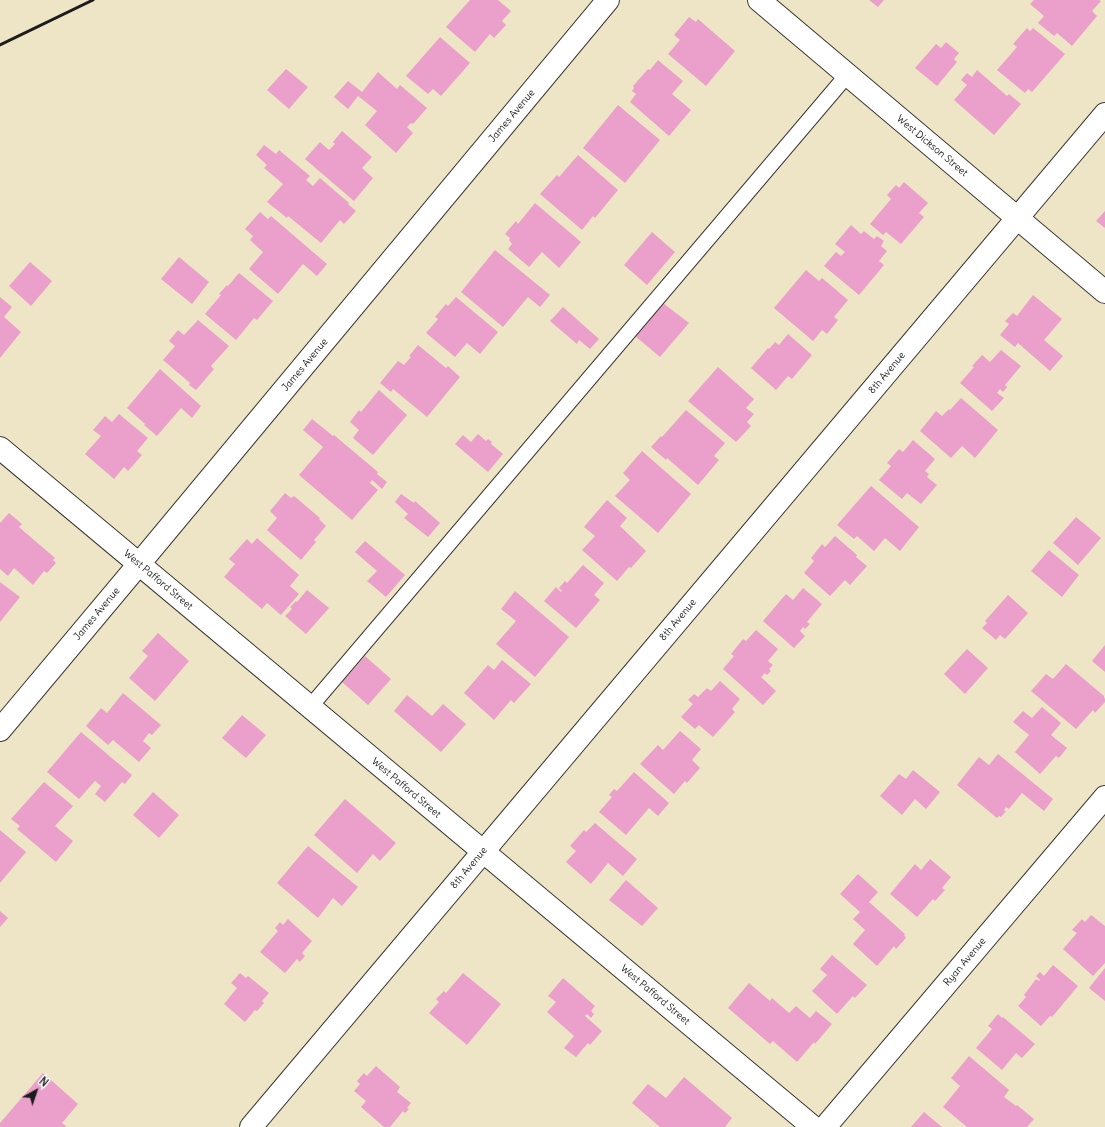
<!DOCTYPE html>
<style>
body{margin:0}
#map{position:relative;width:1105px;height:1127px;overflow:hidden;background:#eee5c7;font-family:Delius,sans-serif}
canvas{display:block}
.north{position:absolute;left:16px;top:1071px;width:40px;height:40px;-webkit-text-stroke:3px #fff;paint-order:stroke;rotate:40deg;font-size:11px;font-weight:700;line-height:16px;text-align:center;color:#1c1c1c}
.north::after{content:'';display:block;margin:auto;width:14px;height:18px;background:#1c1c1c;clip-path:polygon(50% 0,100% 100%,50% 72%,0 100%)}
</style>
<div id="map">
<canvas width="1105" height="1127"></canvas>
<div class="north">N</div>
</div>
<script>
const ctx = document.querySelector('canvas').getContext('2d');
ctx.lineJoin = 'round';
function fillPath(path, color) { ctx.fillStyle = color; ctx.fill(path, 'evenodd'); }
function trace(path, color, width, dash) { ctx.strokeStyle = color; ctx.lineWidth = width; ctx.lineCap = dash ? 'butt' : 'round'; ctx.setLineDash(dash || []); ctx.stroke(path); }
function label(font, color, halo, rows, align = 'center') {
  ctx.font = font + ' Delius,sans-serif'; ctx.lineWidth = 3.5; ctx.setLineDash([]); ctx.textBaseline = 'middle'; ctx.strokeStyle = halo; ctx.fillStyle = color; for (const [text, x, y, turn = 0] of rows) {
    ctx.save(); ctx.translate(x, y); ctx.rotate((+turn || 0) * Math.PI / 180); ctx.textAlign = isNaN(turn) ? turn : align; if (halo) ctx.strokeText(text, 0, 0); ctx.fillText(text, 0, 0); ctx.restore();
  }
}
const building = new Path2D(`
 M470 0H498L511 11 502 21 506 25 494 38 490 34 475 52 446 27Z
 M869 0H884L878 7Z
 M1034 0H1099L1101 1 1092 11 1097 16 1072 46 1057 33 1054 36 1038 23 1044 16 1030 4Z
 M689 17 696 22 698 19 735 51 706 86 668 54 680 40 674 35Z
 M1027 28 1030 31 1033 28 1065 54 1032 92 1028 89 1025 93 997 70 1017 47 1013 44Z
 M440 37 470 63 441 96 433 89 428 94 406 76Z
 M946 42 959 53 954 59 957 62 937 86 915 68 936 44 941 48Z
 M658 60 683 81 672 94 691 110 669 136 630 102 636 94 632 91 634 88 633 86 648 69 650 70Z
 M286 69 308 87 289 109 267 90Z
 M977 70 1007 96 1009 94 1021 104 994 135 954 100 967 85 961 80 967 73 972 77Z
 M378 72 397 89 400 85 427 108 413 124 411 123 407 127 413 133 396 153 365 125 377 111 358 96 348 109 334 97 348 81 362 92Z
 M618 105 660 140 625 183 583 148Z
 M342 131 372 157 362 168 373 178 354 201 305 159 320 142 329 150 335 144 333 142Z
 M264 145 276 154 279 150 310 176 306 180 313 186 320 178 349 203 348 204 356 211 344 224 340 220 321 243 288 216 287 218 267 202 283 184 264 168 267 165 256 155Z
 M578 155 618 190 595 218 593 216 582 230 540 194 557 175 559 177Z
 M904 182 928 203 919 213 924 217 901 244 886 232 883 235 870 224 891 199 887 195 896 185 899 188Z
 M535 203 581 242 559 268 542 252 529 267 508 249 512 244 509 240 510 238 505 234 516 221 518 224Z
 M1105 211V228L1096 221Z
 M260 212 268 219 271 216 327 264 317 276 303 264 278 294 249 269 263 252 250 240 253 236 245 229Z
 M851 225 861 234 864 231 874 239 877 236 884 241 881 246 887 251 879 261 884 265 859 295 824 266 836 252 841 256 845 252 835 244Z
 M652 232 675 252 647 285 624 265Z
 M495 250 550 295 540 307 528 297 503 327 461 292Z
 M179 257 209 282 192 304 161 279Z
 M30 262 52 281 31 306 9 286Z
 M806 270 819 281 822 278 848 300 834 317 838 320 827 334 822 330 813 341 774 308Z
 M239 273 273 301 257 320 254 318 236 340 205 314 221 295 219 294 227 285 228 286Z
 M1033 295 1062 319 1044 340 1063 356 1050 371 1018 343 1015 347 1000 335 1009 324 1005 321 1013 313 1017 316Z
 M0 297 12 307 4 317 21 332 0 358Z
 M456 297 498 332 480 354 467 343 455 357 426 333 438 319 435 317 446 304 448 306Z
 M663 303 689 323 660 357 635 336Z
 M563 307 599 339 590 349 579 340 577 344 550 321Z
 M198 320 229 346 211 366 214 369 196 390 189 385 190 383 163 360 175 346 169 341 178 330 184 335Z
 M788 334 812 355 792 379 788 376 776 390 751 368 768 348 769 349 775 342 779 345Z
 M418 345 446 368 448 366 460 377 427 417 393 389 391 392 380 383 398 361 404 365 411 357 409 356Z
 M1001 350 1021 366 1005 385 1007 387 1003 392 1000 389 997 393 1004 398 992 411 960 383 974 367 972 366 982 355 990 362Z
 M718 367 754 399 746 408 754 414 747 422 751 426 736 442 688 401Z
 M160 369 201 406 192 418 181 408 157 436 144 425 145 424 127 408Z
 M379 390 407 415 373 455 353 438 359 430 350 422 359 410 361 412Z
 M961 398 998 430 975 458 962 446 951 458 920 431 936 411 942 416 949 409 950 410Z
 M686 410 725 443 714 456 719 460 698 485 667 458 666 460 651 447 661 436 662 437Z
 M119 414 148 438 137 451 142 455 128 471 124 467 114 479 85 454 101 436 93 430 105 416 112 422Z
 M312 419 333 436 334 435 378 472 377 474 387 482 382 489 372 480 370 483 378 490 352 520 299 475 323 447 303 430Z
 M478 434 486 441 488 439 492 442 491 444 503 454 488 472 455 444 463 435 471 442Z
 M913 440 935 459 925 471 929 474 927 477 937 485 921 504 907 493 902 499 879 480 891 466 887 463 899 449 903 452Z
 M642 451 691 494 658 533 615 496 630 480 623 473Z
 M871 486 919 527 900 551 885 538 874 551 857 536 854 539 837 525Z
 M285 493 291 498 294 496 320 518 319 519 326 526 314 540 316 542 301 560 267 530 277 518 270 511Z
 M401 494 414 503 415 501 440 523 428 537 404 518 408 514 395 502Z
 M607 500 627 518 620 526 646 551 631 568 629 567 617 581 582 550 595 536 584 527Z
 M9 513 22 524 19 527 55 558 53 560 56 563 47 573 44 571 33 585 14 568 8 576 0 569V523Z
 M1076 517 1101 538 1078 565 1053 543Z
 M835 536 857 555 856 557 867 566 850 585 845 580 830 596 804 573 814 561 811 558 822 544 825 547Z
 M257 538 299 575 290 586 299 594 281 615 267 603 262 609 224 577 235 564 229 559 247 539 252 544Z
 M365 541 405 575 386 597 367 581 377 571 355 552Z
 M1049 550 1079 575 1062 597 1031 571Z
 M583 565 604 583 594 595 600 600 576 628 544 601 556 587 561 592 562 591 559 588 565 581 567 583Z
 M0 582 20 597 0 622Z
 M803 588 822 604 807 622 810 624 805 629 803 627 800 631 805 636 794 648 763 621 786 594 793 600Z
 M307 590 329 608 306 634 285 616 292 609 290 607 296 601 297 602Z
 M515 591 569 637 535 677 496 644 516 621 501 609Z
 M1008 595 1028 613 1005 639 1000 635 996 640 982 628 987 623 985 621Z
 M756 630 778 649 768 661 773 665 769 669 771 671 767 675 765 673 761 677 776 691 763 705 723 669 734 656 731 654 743 639 746 641Z
 M158 633 189 661 155 701 129 678 148 656 142 651Z
 M1105 645V672L1092 661Z
 M967 649 988 668 965 694 944 674Z
 M365 656 391 679 368 705 342 682Z
 M502 660 531 684 514 703 511 700 494 720 464 693 488 665 494 670Z
 M1066 664 1104 696V697L1105 699V702L1095 713 1093 710 1076 729 1031 691 1046 674 1053 679Z
 M720 681 740 699 732 709 735 712 713 737 699 725 695 729 681 717 693 704 688 700 694 694 698 697 707 688 711 691Z
 M123 693 161 725 152 735 149 733 143 741 151 748 139 762 113 740 108 745 86 726 101 708 107 713Z
 M407 695 432 716 443 704 466 724 441 752 394 711Z
 M1042 707 1061 723 1051 735 1067 748 1059 758 1056 756 1040 774 1015 752 1029 735 1013 722 1023 711 1032 718Z
 M242 715 266 735 246 758 222 738Z
 M680 731 701 749 692 760 700 768 687 783 685 781 674 794 640 764 658 745 663 750Z
 M81 732 132 775 125 784 122 782 105 802 95 794 101 786 95 781 79 799 47 772Z
 M998 754 1053 799 1044 811 1022 793 1009 809 1006 807 1004 810 1006 811 1001 817 999 816 997 818 957 785 979 757 989 765Z
 M913 770 940 792 926 809 915 799 902 815 880 796 899 774 906 779Z
 M634 772 669 803 658 816 649 808 626 835 599 812 612 797 609 795 614 789 617 791Z
 M44 782 73 806 55 826 73 841 56 862 17 829 20 826 11 819Z
 M153 792 179 815 159 838 133 815Z
 M345 799 396 843 380 861 373 854 357 873 314 835Z
 M595 823 637 859 623 876 608 863 591 884 566 862 576 851 570 846 584 830 586 832Z
 M0 830 26 852 0 883Z
 M308 846 358 887 342 906 333 898 318 918 277 883Z
 M930 859 951 877 942 888 945 890 935 901 933 899 917 917 890 894 915 864 921 870Z
 M858 874 878 892 869 902 905 934 904 935 906 938 896 949 894 946 877 966 853 944 865 930 853 919 860 912 840 894Z
 M626 880 658 908 642 926 609 900Z
 M0 911 8 918 0 927Z
 M1091 915 1105 926V963L1093 976 1063 949 1077 933 1072 930 1082 919 1085 922Z
 M288 919 312 941 302 953 305 956 300 962 297 959 285 973 260 952 278 931 275 928 280 922 283 925Z
 M832 955 867 985 855 998 853 996 837 1014 812 991 827 975 820 969Z
 M1053 965 1078 986 1052 1017 1050 1016 1041 1026 1018 1006 1026 997 1024 995 1036 979 1039 981 1040 980 1036 976 1040 972 1044 976Z
 M1105 968V1001L1089 988Z
 M240 973 246 978 248 976 269 993 262 1001 264 1003 257 1011 255 1010 245 1022 224 1004 237 988 231 983Z
 M463 973 501 1004 467 1045 429 1013 439 1002 436 999 444 991 446 993Z
 M563 978 595 1006 591 1011 594 1014 591 1018 587 1014 585 1016 602 1031 590 1045 588 1043 576 1057 564 1048 574 1036 547 1012 556 1002 548 996Z
 M749 983 770 1001 772 998 789 1013 796 1006 810 1018 816 1011 832 1024 815 1044 814 1042 797 1062 773 1041 770 1044 728 1008Z
 M998 1014 1002 1018 1003 1017 1035 1044 1022 1058 1016 1053 1002 1070 976 1048 992 1029 988 1026Z
 M969 1056 1009 1090 1004 1097 1016 1106 1017 1105 1034 1119 1027 1127H967L943 1107 960 1086 951 1078Z
 M376 1066 400 1087 397 1092 411 1103 407 1108 409 1109 405 1113 403 1111 390 1127H384L361 1107 366 1101 354 1091 360 1084 357 1081 364 1073 367 1076Z
 M43 1073 78 1104 62 1123 66 1126 65 1127H0V1123Z
 M684 1077 732 1118 725 1127H660L632 1103 648 1084 666 1098Z
 M924 1112 942 1127H911Z`);
const lane = new Path2D(`
 M310 707 848 74`);
const street = new Path2D(`
 M759 0 1105 292
 M0 448 813 1127
 M0 730 139 564 608 0
 M251 1127 1105 114
 M825 1127 1105 797`);
const rail = new Path2D(`
 M0 45 93 0`);
const streetNames = [
 ["James Avenue",512,116,-50],
 ["West Dickson Street",932,146,40],
 ["James Avenue",305,365,-50],
 ["8th Avenue",887,373,-50],
 ["West Pafford Street",158,580,40],
 ["James Avenue",97,614,-50],
 ["8th Avenue",678,620,-50],
 ["West Pafford Street",406,788,40],
 ["8th Avenue",469,868,-50],
 ["Ryan Avenue",965,962,-50],
 ["West Pafford Street",655,995,40]
];
fillPath(building, '#eaa0ca');
trace(lane, '#3c3a36', 17);
trace(street, '#3c3a36', 24);
trace(lane, '#fff', 15);
trace(street, '#fff', 22);
trace(rail, '#1c1c1c', 3);
label('10px', '#1c1c1c', '#fff', streetNames);
</script>
